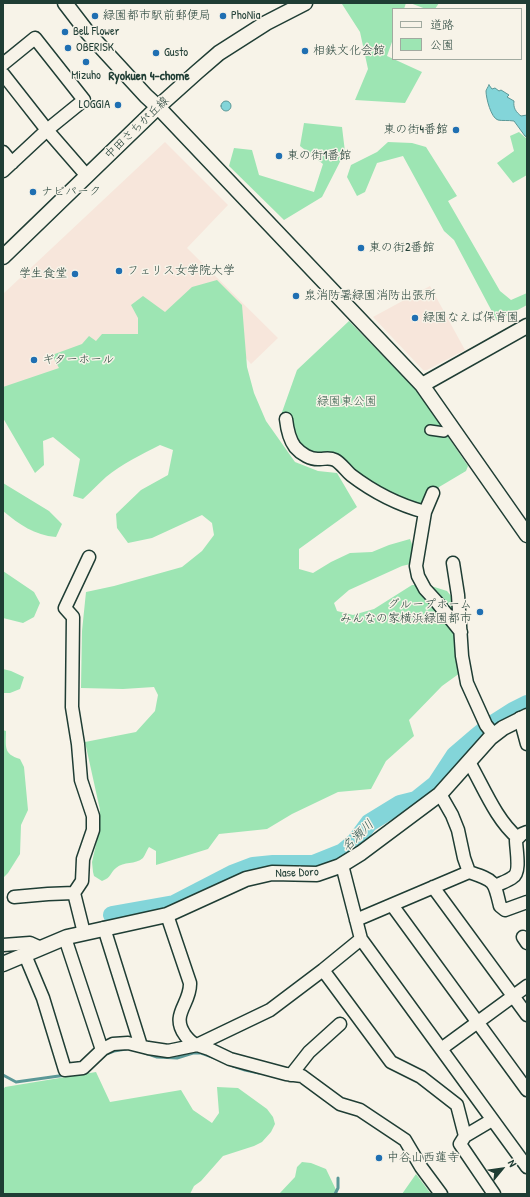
<!DOCTYPE html>
<meta charset="utf-8">
<style>
body{margin:0}
#map{position:relative;width:530px;height:1197px;overflow:hidden;background:#f7f3e8;font-family:"Patrick Hand","Klee One",sans-serif}
canvas{display:block}
.frame{position:absolute;inset:0;border:4px solid #1f3d34;pointer-events:none}
.legend{position:absolute;left:392px;top:8px;width:130px;height:52px;box-sizing:border-box;background:#f7f3e8;border:1px solid #a1aaa0;margin:0;padding:5px 7px;list-style:none;font-size:12px;color:#1f3d34}
.legend li{display:flex;align-items:center;gap:8px;height:20px}
.legend b{width:20px;border:1px solid #a1aaa0}
.north{position:absolute;left:482px;top:1149px;width:40px;height:40px;-webkit-text-stroke:3px #f7f3e8;paint-order:stroke;rotate:61deg;font-size:11px;font-weight:700;line-height:16px;text-align:center;color:#1f3d34}
.north::after{content:'';display:block;margin:auto;width:14px;height:18px;background:#1f3d34;clip-path:polygon(50% 0,100% 100%,50% 72%,0 100%)}
</style>
<div id="map">
<canvas width="530" height="1197"></canvas>
<div class="frame"></div>
<ul class="legend">
<li><b style="height:5px;background:#f7f3e8"></b>道路</li>
<li><b style="height:11px;background:#9de5b3"></b>公園</li>
</ul>
<div class="north">N</div>
</div>
<script>
const ctx = document.querySelector('canvas').getContext('2d');
ctx.lineJoin = 'round';
function fillPath(path, color) { ctx.fillStyle = color; ctx.fill(path, 'evenodd'); }
function trace(path, color, width, dash) { ctx.strokeStyle = color; ctx.lineWidth = width; ctx.lineCap = dash ? 'butt' : 'round'; ctx.setLineDash(dash || []); ctx.stroke(path); }
function label(font, color, halo, rows, align = 'center') {
  ctx.font = font + ' "Patrick Hand","Klee One",sans-serif'; ctx.lineWidth = 3; ctx.setLineDash([]); ctx.textBaseline = 'middle'; ctx.strokeStyle = halo; ctx.fillStyle = color; for (const [text, x, y, turn = 0] of rows) {
    ctx.save(); ctx.translate(x, y); ctx.rotate((+turn || 0) * Math.PI / 180); ctx.textAlign = isNaN(turn) ? turn : align; if (halo) ctx.strokeText(text, 0, 0); ctx.fillText(text, 0, 0); ctx.restore();
  }
}
const built = new Path2D(`
 M165 142 228 205 187 248 278 338 251 364 244 356 3 407V294Z
 M430 286 465 350 427 370H423L373 317Z`);
const green = new Path2D(`
 M346 3H406L404 9H393V39L387 56 422 72 405 103 355 100 368 69 360 32 342 4Z
 M410 3H439L435 9H426Z
 M304 123 342 127 345 152 322 197 284 220 229 166 234 148 252 150 259 175 314 192 323 164 300 146Z
 M519 132 527 139V175L513 183 497 163 514 151 510 136Z
 M388 142 412 143 426 147 457 196 448 201 500 291 511 300 527 293V305L497 321 454 240 444 231 403 156 377 163 365 192 357 196 347 177 351 165 377 152Z
 M217 280 242 305 247 367 254 393 266 421 295 462 318 471 337 473 357 507 299 549V569L313 573 331 562 350 553 372 552 389 545 410 539 419 562 402 566 349 590 334 603 337 611 353 615 374 609 412 585H428L447 591 455 601 460 673 442 686 409 720 414 736 386 761 371 789 338 792 292 814 267 829 219 834 208 849 156 865V851L149 847C147 850 145 855 143 858 135 865 124 861 116 868 109 874 112 877 102 881L94 876 93 872 92 862 97 840 100 810 85 742 136 732 155 711 158 695 154 687 123 689 81 688 82 631 86 592 114 586 182 567 202 551 214 535 212 523 202 515 152 538 128 543 117 528 116 514 141 490 168 475 173 450 160 445C142 454 122 464 106 477 98 484 91 492 83 499L73 496 80 459 53 437 43 441 44 465 35 473 3 418V387L59 368 52 355 82 344 89 336 96 341 102 334H138V318L131 305 143 296 165 312 192 287Z
 M349 321 417 391 468 466 466 471 429 493 422 506 418 508 351 473 304 453 286 419 281 415 297 370Z
 M3 483 49 511 62 524 56 537C34 535 20 525 3 511Z
 M3 571 34 592 40 603 34 617 23 623 3 618Z
 M3 669 11 671 24 677 20 689 10 693H3Z
 M3 730 6 731C6 746 3 754 20 759L24 767 28 810 21 825 20 854 8 873 3 878Z
 M96 1072 110 1102 181 1090 193 1110 212 1123 219 1113 217 1087 238 1088 267 1109 273 1117 275 1124 271 1132 262 1142 254 1146 223 1156 201 1181 194 1186 190 1194H3V1090L5 1087Z
 M302 1162 311 1163 326 1169 338 1194H279L295 1177 297 1167Z
 M416 1174 431 1194H402Z`);
const water = new Path2D(`
 M489 85 492 89 495 88 499 91 501 90 509 95 507 97 514 101C513 108 516 112 521 116L527 115V137L525 136 514 121C508 120 502 121 498 120 491 118 486 98 486 91 486 90 488 87 489 85Z
 M221 106a5 5 0 1 1 10 0a5 5 0 1 1-10 0Z`);
const stream = new Path2D(`
 M145 1053 157 1057 177 1058 193 1053H201L215 1058
 M106 1054 114 1051 126 1049
 M233 1066 245 1070 259 1073
 M3 1075 16 1082 66 1075
 M335 1194 338 1188V1178`);
const river = new Path2D(`
 M112 915 174 904 232 874 253 866 273 864H313L343 852 355 842 369 823 400 804 416 800 436 784 455 755 476 737 491 725 513 711 527 704`);
const pedestrian = new Path2D(`
 M430 430 444 432`);
const minor = new Path2D(`
 M3 64 35 38 84 100 47 130 3 171
 M3 74 47 130 87 176
 M3 152 12 163
 M286 419C287 428 289 439 295 447 301 454 311 460 320 459 325 459 329 457 335 460 341 463 345 470 351 475 372 491 399 505 425 512
 M433 493 425 512 416 566 418 576 425 589 436 601 461 632
 M453 563 458 595 462 656 467 683 486 725 494 735
 M520 718 527 744
 M469 762C483 786 496 820 518 838
 M440 794 452 815 458 830 464 858 469 872C495 881 494 880 500 906L505 910 527 902
 M342 865 361 939 527 1167
 M495 886C501 883 508 881 513 877 521 872 516 849 516 840L522 834 527 832
 M433 887 527 1015
 M14 897 48 894 74 893
 M392 905 527 1090
 M167 915 190 983C191 1004 170 1014 185 1035 189 1040 191 1043 197 1045L270 1010 323 970 361 939
 M356 920 469 872
 M104 928 141 1046
 M84 933 74 893 82 881 83 859 93 830V816L81 780 78 744 72 707 73 617 65 608 89 557
 M523 937 527 943
 M65 938 102 1050
 M3 945 30 943 41 948
 M25 955 43 998 65 1070 83 1068 103 1049 113 1044 128 1043 148 1048 168 1051 197 1045 209 1049 230 1059 286 1074 302 1076 340 1104 360 1110 405 1140 421 1167 441 1194
 M323 970 391 1062 421 1077 457 1105 465 1136
 M441 1049 527 986
 M291 1075 309 1052 340 1024
 M492 1120 465 1136 460 1144 494 1194`);
const tertiary = new Path2D(`
 M65 3 88 33 146 96 158 107 422 385 527 535
 M3 257 158 107 197 72 219 53 266 23 305 3
 M422 385 527 326
 M3 964 67 937 167 915 246 879 272 873 317 874 340 866 361 853 440 794 490 738 503 728 527 716`);
const markers = [
 [95,16,4,"#1f6fb2"],
 [223,16,4,"#1f6fb2"],
 [65,32,4,"#1f6fb2"],
 [68,48,4,"#1f6fb2"],
 [305,51,4,"#1f6fb2"],
 [156,53,4,"#1f6fb2"],
 [86,62,4,"#1f6fb2"],
 [118,105,4,"#1f6fb2"],
 [456,130,4,"#1f6fb2"],
 [279,156,4,"#1f6fb2"],
 [33,192,4,"#1f6fb2"],
 [361,248,4,"#1f6fb2"],
 [119,271,4,"#1f6fb2"],
 [75,274,4,"#1f6fb2"],
 [296,296,4,"#1f6fb2"],
 [415,318,4,"#1f6fb2"],
 [34,360,4,"#1f6fb2"],
 [480,612,4,"#1f6fb2"],
 [379,1158,4,"#1f6fb2"]
];
const poiNames = [
 ["緑園都市駅前郵便局",103,16],
 ["PhoNia",231,16],
 ["Bell Flower",73,32],
 ["OBERISK",76,48],
 ["相鉄文化会館",313,51],
 ["Gusto",164,53],
 ["Mizuho",86,76,"center"],
 ["LOGGIA",110,105,"right"],
 ["東の街4番館",448,130,"right"],
 ["東の街1番館",287,156],
 ["ナビパーク",41,192],
 ["東の街2番館",369,248],
 ["フェリス女学院大学",127,271],
 ["学生食堂",67,274,"right"],
 ["泉消防署緑園消防出張所",304,296],
 ["緑園なえば保育園",423,318],
 ["ギターホール",42,360],
 ["グループホーム",472,605,"right"],
 ["みんなの家横浜緑園都市",472,619,"right"],
 ["中谷山西蓮寺",387,1158]
];
const streetNames = [
 ["中田さちが丘線",137,128,-44],
 ["Nase Doro",297,873,-2]
];
const parkNames = [
 ["緑園東公園",347,402]
];
const neighbourhoodNames = [
 ["Ryokuen 4-chome",149,77]
];
const waterNames = [
 ["名瀬川",358,836,-44]
];
fillPath(built, '#f7e6db');
fillPath(green, '#9de5b3');
fillPath(water, '#83d5d9');
trace(water, '#5b9897', 1);
trace(stream, '#5b9897', 3);
trace(river, '#83d5d9', 18);
trace(pedestrian, '#1f3d34', 12);
trace(minor, '#1f3d34', 15);
trace(tertiary, '#1f3d34', 17);
trace(pedestrian, '#f7f3e8', 9);
trace(minor, '#f7f3e8', 12);
trace(tertiary, '#f7f3e8', 14);
for (const [x, y, r, color] of markers) { const dot = new Path2D(); dot.arc(x, y, r, 0, 2 * Math.PI); ctx.fillStyle = color; ctx.fill(dot); trace(dot, '#f7f3e8', 1.5); }
label('12px', '#1f3d34', '#f7f3e8', poiNames, 'left');
label('12px', '#1f3d34', '#f7f3e8', streetNames);
label('12px', '#385f4d', '#f7f3e8', parkNames);
label('bold 13px', '#1f3d34', '#f7f3e8', neighbourhoodNames);
label('italic 13px', '#335b55', '#f7f3e8', waterNames);
</script>
